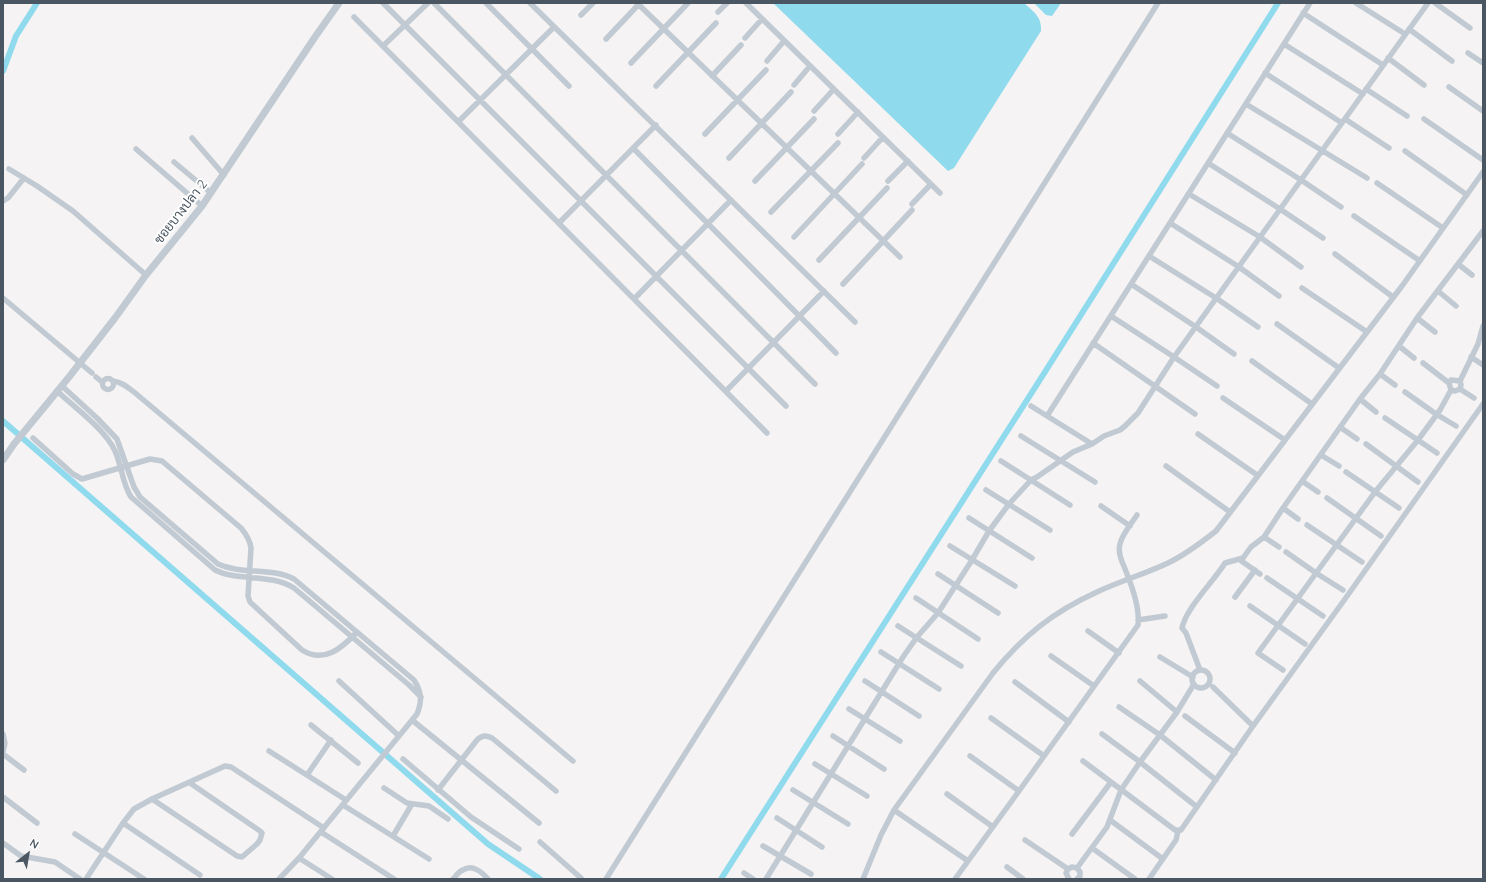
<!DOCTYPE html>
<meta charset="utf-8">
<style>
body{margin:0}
#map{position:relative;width:1486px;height:882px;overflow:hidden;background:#f5f3f3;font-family:Quicksand,sans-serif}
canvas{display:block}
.frame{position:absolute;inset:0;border:4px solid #4a5661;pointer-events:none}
.north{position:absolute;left:8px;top:834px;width:40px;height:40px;-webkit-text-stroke:3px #fff;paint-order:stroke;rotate:31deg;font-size:11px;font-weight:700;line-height:16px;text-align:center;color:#4a5661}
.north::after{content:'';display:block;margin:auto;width:14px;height:18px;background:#4a5661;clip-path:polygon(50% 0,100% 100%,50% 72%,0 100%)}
</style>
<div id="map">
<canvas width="1486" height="882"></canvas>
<div class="frame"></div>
<div class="north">N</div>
</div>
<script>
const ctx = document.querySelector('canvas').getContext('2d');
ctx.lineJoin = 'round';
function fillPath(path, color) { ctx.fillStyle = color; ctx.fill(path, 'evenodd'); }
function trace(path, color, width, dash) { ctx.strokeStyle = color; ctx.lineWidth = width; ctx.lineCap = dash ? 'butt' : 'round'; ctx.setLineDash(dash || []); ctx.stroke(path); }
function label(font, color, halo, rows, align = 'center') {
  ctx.font = font + ' Quicksand,Sarabun,sans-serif'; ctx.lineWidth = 4; ctx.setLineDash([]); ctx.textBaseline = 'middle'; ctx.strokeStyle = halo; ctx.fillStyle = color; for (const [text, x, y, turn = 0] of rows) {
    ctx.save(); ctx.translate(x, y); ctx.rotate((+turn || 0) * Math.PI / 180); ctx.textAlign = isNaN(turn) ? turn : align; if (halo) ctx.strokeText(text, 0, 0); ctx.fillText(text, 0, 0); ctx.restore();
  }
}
const water = new Path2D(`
 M773 3H1024C1034 12 1042 17 1041 31L959 160 954 168 948 171Z
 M1034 3H1061L1052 16 1046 15Z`);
const canal = new Path2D(`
 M3 71 16 36 37 3
 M3 421 488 844 540 879
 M721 879 1043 375 1278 3`);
const minor = new Path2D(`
 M383 3 786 406
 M434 3 815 384
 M486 3 569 86
 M530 3 855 322
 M637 3 900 257
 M746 3 940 193
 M1356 3 1405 34
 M1435 3 1470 28
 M718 12 727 3
 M1303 13 1383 65
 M581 15 593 3
 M354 17 767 433
 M1409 29 1452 61
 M745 38 762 19
 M606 39 640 3
 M1284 44 1363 94
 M383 46 428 3
 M1468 53 1483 63
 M1388 58 1424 85
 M767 61 784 41
 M631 63 688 3
 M1265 73 1342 123
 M712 76 741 45
 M794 85 810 66
 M656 86 716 23
 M1449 87 1483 111
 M1366 89 1407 116
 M1246 104 1367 178
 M814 111 834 89
 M1345 119 1389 148
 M1424 119 1483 160
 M459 121 554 27
 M1227 133 1301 180 1341 207
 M705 134 766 70
 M838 134 858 112
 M192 138 224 175
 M633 148 836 353
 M136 149 202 206
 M1405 151 1467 195
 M729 158 791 92
 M864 158 883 137
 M174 162 211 193
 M1208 163 1280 209 1323 238
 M9 169 37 186 73 211 146 275
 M755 181 814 119
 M888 181 908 161
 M1377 183 1443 228
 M1189 194 1260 237 1301 267
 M3 201 8 198 24 178
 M912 204 931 184
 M771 212 838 143
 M1354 216 1420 261
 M559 223 656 125
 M1170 223 1239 267 1279 296
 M794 237 862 164
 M1335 254 1393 297
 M1149 256 1216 298 1258 327
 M819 260 887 188
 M1458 264 1472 275
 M843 284 912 210
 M1131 284 1196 327 1234 354
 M1302 288 1367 332
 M1438 291 1456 306
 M3 298 92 373
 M634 299 731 200
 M1111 316 1174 357 1217 386
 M1417 318 1435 332
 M1277 324 1339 368
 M1093 343 1195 414
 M1399 346 1414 358
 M1471 357 1483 365
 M1252 361 1312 404
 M1423 363 1449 383
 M1380 374 1395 385
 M96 377 102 382
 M102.5 384a5.5 5.5 0 1 1 11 0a5.5 5.5 0 1 1-11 0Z
 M113 381C122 382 127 387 134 392L573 761
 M62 386 97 418 117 439 134 487 140 497 218 564C242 575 271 567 294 579L414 680C422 692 422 702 417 714L299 858 279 879
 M1460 389 1474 398
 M1451 390 1455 391 1460 389 1461 385 1460 381 1478 344 1483 326
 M57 391C74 407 106 430 115 451 122 466 122 483 131 497L215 570C239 582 270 573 294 588L409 685 421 697
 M726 391 824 291
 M1405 392 1436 414 1456 426
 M1223 398 1285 440
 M1360 399 1376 412
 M1031 406 1092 444
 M1047 416 1310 3
 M1385 418 1437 453
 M1340 427 1357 439
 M1198 434 1257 475
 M1021 436 1095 482
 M33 438 73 474 82 479 150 459 162 461 241 528C246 534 250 540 251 548L248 596 250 602 302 650C324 664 342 648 357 632
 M1366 444 1418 482
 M1321 455 1339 466
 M1001 461 1070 505
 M1166 466 1230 512
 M1346 472 1399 508
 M1302 481 1318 492
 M986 490 1050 530
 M1327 498 1381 536
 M1101 506 1130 526
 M1283 508 1298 519
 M969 518 1032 558
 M1307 525 1362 562
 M1264 537 1279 547
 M950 546 1015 586
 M1286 552 1316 573
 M1240 560 1260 574
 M1316 573 1343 590
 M938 574 998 613
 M1267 578 1323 616
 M1235 597 1255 570
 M916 598 978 639
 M1250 606 1305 644
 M1138 620 1165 616
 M898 626 961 666
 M1088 631 1119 653
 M881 652 939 689
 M1051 656 1094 686
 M1160 657 1193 677
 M1200 670 1186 633 1182 628C1186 608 1214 581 1225 563L1243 558 1251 547 1264 537 1283 508 1360 399 1380 374 1417 318 1483 231
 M1283 670 1258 653 1375 492 1418 440 1440 410 1451 390 1449 383 1451 380 1460 381
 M1192 679a9 9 0 1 1 18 0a9 9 0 1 1-18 0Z
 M339 681 399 736
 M865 681 919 716
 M1140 681 1177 712
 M1015 682 1069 722
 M1213 687 1253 726
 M1119 707 1160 735 1216 780
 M849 709 900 741
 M1185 716 1235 753
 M991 718 1044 756
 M412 720 539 823
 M311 725 358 763
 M3 734 5 743 3 752
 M1102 734 1140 762 1197 807
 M833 736 884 769
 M269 751 346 800
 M3 754 24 770
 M970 756 1019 791
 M403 759 471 817 519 849
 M1083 761 1175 830H1181L1253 726 1345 599 1483 404
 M815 764 867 796
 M307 775 331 740
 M384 788 407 803 429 806 448 819
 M438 790 477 740C482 735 486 735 492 738L556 791
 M793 790 848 824
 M947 794 993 827
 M3 797 37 823
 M152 799 237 856 242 857 257 844 260 840 262 833 260 831 190 783
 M343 805 429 859
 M894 810 968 861
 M777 818 822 847
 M1110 820 1163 859
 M123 823 200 875
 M321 832 394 879
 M75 834 144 879
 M1072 834 1111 782
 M393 836 412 804
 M1025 840 1068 869
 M540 842 581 878
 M3 843 21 856 55 862 80 879
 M763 846 811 874
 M1092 848 1135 879
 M299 858 332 879
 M1007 867 1023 879
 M1077 868 1107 827 1121 790 1140 762 1177 712 1194 684
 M1077 868 1080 872V876L1077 879
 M744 873 753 879
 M86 879 123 823 134 809 152 799 225 766 231 767 324 828
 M453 879C456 876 459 871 463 870 472 864 482 872 488 879
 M606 879 1158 3
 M766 879 903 657 917 637 938 613 972 560 989 531 1009 504 1031 480 1037 477 1073 452 1092 444 1104 436 1120 430 1125 426 1138 413 1174 357 1428 3
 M863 879 881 835 894 810 993 673C1023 636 1053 612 1097 592 1120 581 1145 574 1168 563 1183 556 1202 542 1216 531L1402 286 1483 172
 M955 879 1019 791 1138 625C1140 609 1133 589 1127 574 1124 565 1117 554 1120 544 1122 534 1131 524 1137 515
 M1069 879 1066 873 1068 869 1072 867 1077 868
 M1149 879 1176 840 1178 831`);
const tertiary = new Path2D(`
 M3 460 14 444 69 377 115 318 146 275 202 206 315 37 339 3`);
const streetNames = [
 ["ซอยบางปลา 2",181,212,-52]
];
fillPath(water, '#90daee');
trace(canal, '#90daee', 6);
trace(minor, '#c1cad2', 5.5);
trace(tertiary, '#c1cad2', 7);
label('13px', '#4a5661', '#fff', streetNames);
</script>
